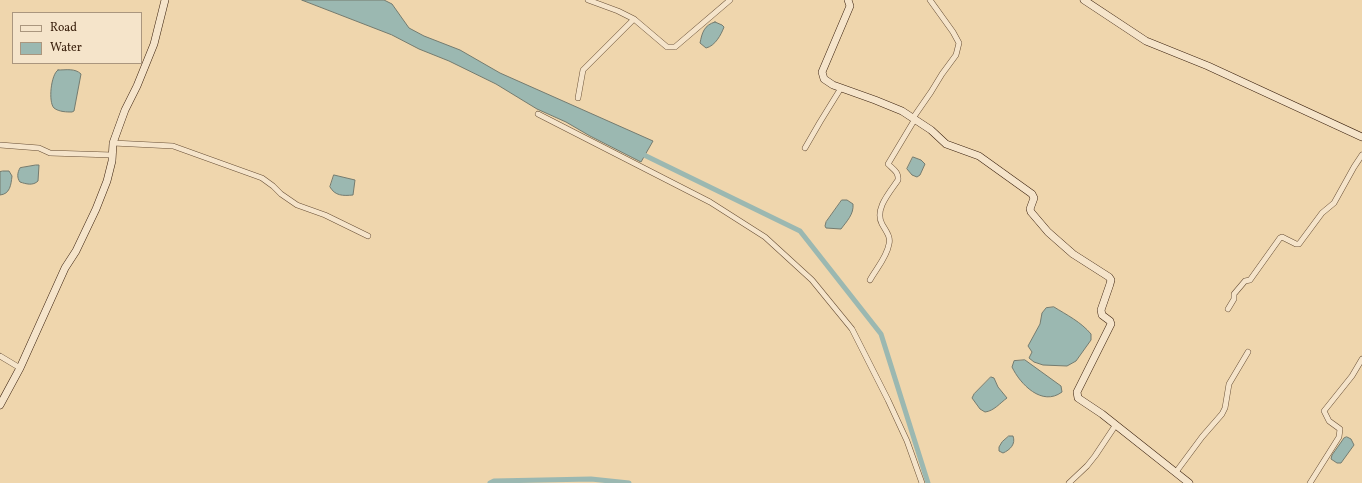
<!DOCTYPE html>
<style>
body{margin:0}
#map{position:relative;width:1362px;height:483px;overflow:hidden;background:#efd6ad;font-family:Vollkorn,serif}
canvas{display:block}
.legend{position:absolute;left:12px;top:12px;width:130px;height:52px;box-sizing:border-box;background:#f5e4ca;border:1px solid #aa967e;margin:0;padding:5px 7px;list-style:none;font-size:12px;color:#3a200d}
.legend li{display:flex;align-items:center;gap:8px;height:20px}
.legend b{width:20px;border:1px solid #aa967e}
</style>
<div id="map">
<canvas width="1362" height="483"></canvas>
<ul class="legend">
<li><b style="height:5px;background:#f5e4ca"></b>Road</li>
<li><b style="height:11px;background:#9bb8b1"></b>Water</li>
</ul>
</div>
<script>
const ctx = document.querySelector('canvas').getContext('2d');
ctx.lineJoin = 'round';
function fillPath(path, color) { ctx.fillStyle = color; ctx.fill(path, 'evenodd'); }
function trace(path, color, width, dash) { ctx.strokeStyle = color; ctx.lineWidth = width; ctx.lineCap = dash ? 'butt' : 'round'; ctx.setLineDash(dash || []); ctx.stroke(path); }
const water = new Path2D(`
 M302 0H384L392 4 409 28 424 36 460 50 500 73 653 141 641 162 590 136 566 122 537 109 496 84 449 61 419 49 392 35Z
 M715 22 722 25 724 27C721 35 715 46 706 48L700 43C702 33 704 25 715 22Z
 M58 70C66 70 75 68 81 74L74 111 72 112C67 112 59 112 54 108 48 102 51 74 58 70Z
 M913 157 921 160 925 164 920 175 917 177 912 175 907 169Z
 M36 165H39L38 181C33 186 26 184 20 182 17 178 17 173 20 168Z
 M3 171H9L12 176C11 185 10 194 0 195V172Z
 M334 175 355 180 353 195C343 196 335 196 330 187Z
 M842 200H847L853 204C854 214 847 221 841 229L826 228 825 226 826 222Z
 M1054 307C1067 315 1081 322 1091 334V340L1076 361 1067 366 1043 365 1034 362 1029 358 1032 352 1028 346 1040 324 1042 313 1046 308Z
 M1025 360 1061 386 1062 392C1042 407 1020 384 1012 367L1014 361Z
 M991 377 994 378 998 387 1007 398C1000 403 994 411 985 412L980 409 972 398 974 394Z
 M1009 436H1013C1016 444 1010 450 1003 453L999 451V447L1002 442Z
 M1347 437 1351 439 1354 445 1341 463H1337L1331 459 1332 455 1344 438Z`);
const canal = new Path2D(`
 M640 153 800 231 881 334 928 483
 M490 483 494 481 591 479 629 483`);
const street = new Path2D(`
 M588 0 618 11 634 19
 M578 98 583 70 634 19 667 47H675L730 0
 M538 114 710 202 765 237 812 280 852 329 888 400 907 441 922 483
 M913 118 931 92 942 74 956 55 959 43 953 32 930 0
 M113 143 173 146 262 178 273 186 281 194 297 205 325 215 368 236
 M0 145 39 148 50 153 112 155
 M805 148 820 122 841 88
 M870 280C876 269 887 257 889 244 891 237 886 231 882 224 874 209 890 192 898 180 899 172 893 169 888 164L915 119
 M1228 309 1234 299V294L1245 281 1250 280 1280 238 1282 237 1296 244H1299L1322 213 1334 203 1354 167 1362 155
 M0 356 20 368
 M1176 472 1202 437 1222 414 1225 408 1229 384 1248 352
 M1069 483 1087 466 1095 456 1115 426
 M1310 483 1339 437 1340 429 1329 421 1324 411 1352 376 1362 359`);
const secondary = new Path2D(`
 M848 0 850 6 822 72 824 79 833 85 875 100 902 111 931 130 946 144 979 156 1032 194 1034 198 1030 209 1031 212 1048 232 1073 254 1109 277 1111 280 1110 284 1101 310 1102 315 1110 321 1111 324 1077 392 1078 398 1102 414 1189 483
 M1084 0 1146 41 1208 66 1362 137
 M0 405 20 368 65 268 76 251 96 209 107 181 112 161 113 143 125 110 137 86 154 44 165 0`);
fillPath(water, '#9bb8b1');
trace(water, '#747b6f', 1);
trace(canal, '#9bb8b1', 5);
trace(street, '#674e35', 6);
trace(secondary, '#3a200d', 8);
trace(street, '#f5e4ca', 5);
trace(secondary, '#f5e4ca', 7);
</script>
